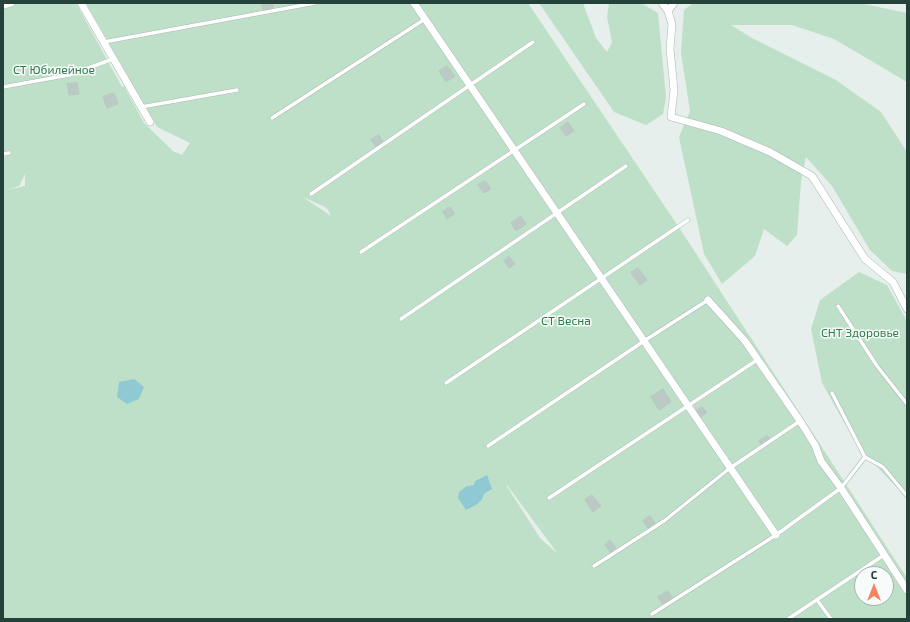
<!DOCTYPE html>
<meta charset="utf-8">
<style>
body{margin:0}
#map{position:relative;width:910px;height:622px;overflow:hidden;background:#e6efeb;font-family:"Exo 2",sans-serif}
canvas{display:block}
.frame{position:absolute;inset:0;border:4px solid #24423a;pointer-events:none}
.north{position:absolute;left:854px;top:566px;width:40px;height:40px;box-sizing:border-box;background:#f7fbf9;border:1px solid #a3b1ad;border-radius:50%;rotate:0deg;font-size:11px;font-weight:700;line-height:16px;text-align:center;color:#24423a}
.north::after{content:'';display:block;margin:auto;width:14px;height:18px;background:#f4845f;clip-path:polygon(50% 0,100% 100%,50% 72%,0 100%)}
</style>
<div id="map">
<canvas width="910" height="622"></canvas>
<div class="frame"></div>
<div class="north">С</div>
</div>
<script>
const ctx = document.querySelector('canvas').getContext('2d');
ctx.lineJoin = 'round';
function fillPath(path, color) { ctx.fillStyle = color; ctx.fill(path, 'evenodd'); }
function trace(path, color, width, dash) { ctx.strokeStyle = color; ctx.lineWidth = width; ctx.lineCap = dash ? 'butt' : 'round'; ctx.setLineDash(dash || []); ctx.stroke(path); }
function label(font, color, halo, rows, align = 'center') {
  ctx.font = font + ' "Exo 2",sans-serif'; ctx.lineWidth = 3; ctx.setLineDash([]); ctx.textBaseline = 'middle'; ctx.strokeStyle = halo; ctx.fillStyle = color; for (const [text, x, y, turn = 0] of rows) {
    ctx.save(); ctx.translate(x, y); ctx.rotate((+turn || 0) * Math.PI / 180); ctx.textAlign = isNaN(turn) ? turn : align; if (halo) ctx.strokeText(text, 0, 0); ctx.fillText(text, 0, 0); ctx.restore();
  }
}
const green = new Path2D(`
 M3 3H76L122 87 124 86 144 123 173 151 182 155 190 143 157 127 86 3H528L680 229 907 578V619H3ZM25 174V186L7 190 19 186ZM303 197 327 208 331 216ZM474 485 489 491 463 507 469 487ZM506 485H507L558 554 540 538ZM862 574H886V598H862Z
 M539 3H583L596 38 607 52 612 42 607 17 609 3H641L658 13 666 97 663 114 646 125 614 112Z
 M693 3H859L907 13V82L834 39 792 25H731L752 38 836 80 881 112 907 152V274L892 271 870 250 832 186 806 157 801 181 797 235 787 246 764 229 755 256 722 284 704 254 679 137 690 111 681 53 684 10Z
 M859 272 887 285 907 321V498L858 447 822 383 811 329 820 300Z`);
const water = new Path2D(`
 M134 379 144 387 139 399 127 404 117 397 119 382Z
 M487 475 492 489 484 494C482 503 474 506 466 510L458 498 459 492 467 486 474 485 475 481Z`);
const building = new Path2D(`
 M264 3H272L274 7 264 11 261 4Z
 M447 66 455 76 446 82 439 71Z
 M77 83 79 94 69 95 67 84Z
 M114 93 118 104 107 108 103 97Z
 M568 122 574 131 566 136 560 128Z
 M379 135 383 142 376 147 371 140Z
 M485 181 491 189 484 193 478 185Z
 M450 207 455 214 447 219 443 212Z
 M521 216 526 224 516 231 511 223Z
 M509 256 515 264 509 268 504 261Z
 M638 268 647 280 640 285 631 273Z
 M663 389 671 402 659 410 651 397Z
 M702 407 707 412 701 417 696 411Z
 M767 436 770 439 762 445 759 441Z
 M592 495 601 506 593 512 585 500Z
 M650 516 655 523 648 528 643 521Z
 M610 540 616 548 610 552 605 545Z
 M668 591 673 598 663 605 658 597Z`);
const service = new Path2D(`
 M104 42 315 3
 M3 87 69 75 113 59
 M141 107 237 90
 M272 118 425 19
 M3 154 9 153
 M311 194 533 42
 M361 252 584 104
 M838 306 877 366 907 404
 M401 319 626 166
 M446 383 688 220
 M488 446 644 341 708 300
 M865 457 883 467 907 496
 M549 498 757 360
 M594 566 664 521 730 468 800 421
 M817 600 831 619
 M652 614 776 535 841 488 865 457 832 393
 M788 619 884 555`);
const minor = new Path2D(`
 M81 3 150 122
 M414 3 776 535
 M662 3 668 11 672 24 670 49 674 90 671 117 721 131 770 152 812 176 865 259 893 282 907 309
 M3 5 11 3
 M668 11 674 3
 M708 300 745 341 800 421 815 445 821 461 841 488 907 590`);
const parkNames = [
 ["СТ Юбилейное",54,70],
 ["СТ Весна",566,321],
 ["СНТ Здоровье",860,333]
];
fillPath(green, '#bfe0c8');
fillPath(water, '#8ec9d4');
fillPath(building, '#bbcac4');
trace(building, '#b8c9c2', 1);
trace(service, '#a8b8b2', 4.5);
trace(minor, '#a8b8b2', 8);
trace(service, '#fff', 3.5);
trace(minor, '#fff', 7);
label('12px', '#2d7a4b', '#f7fbf9', parkNames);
</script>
